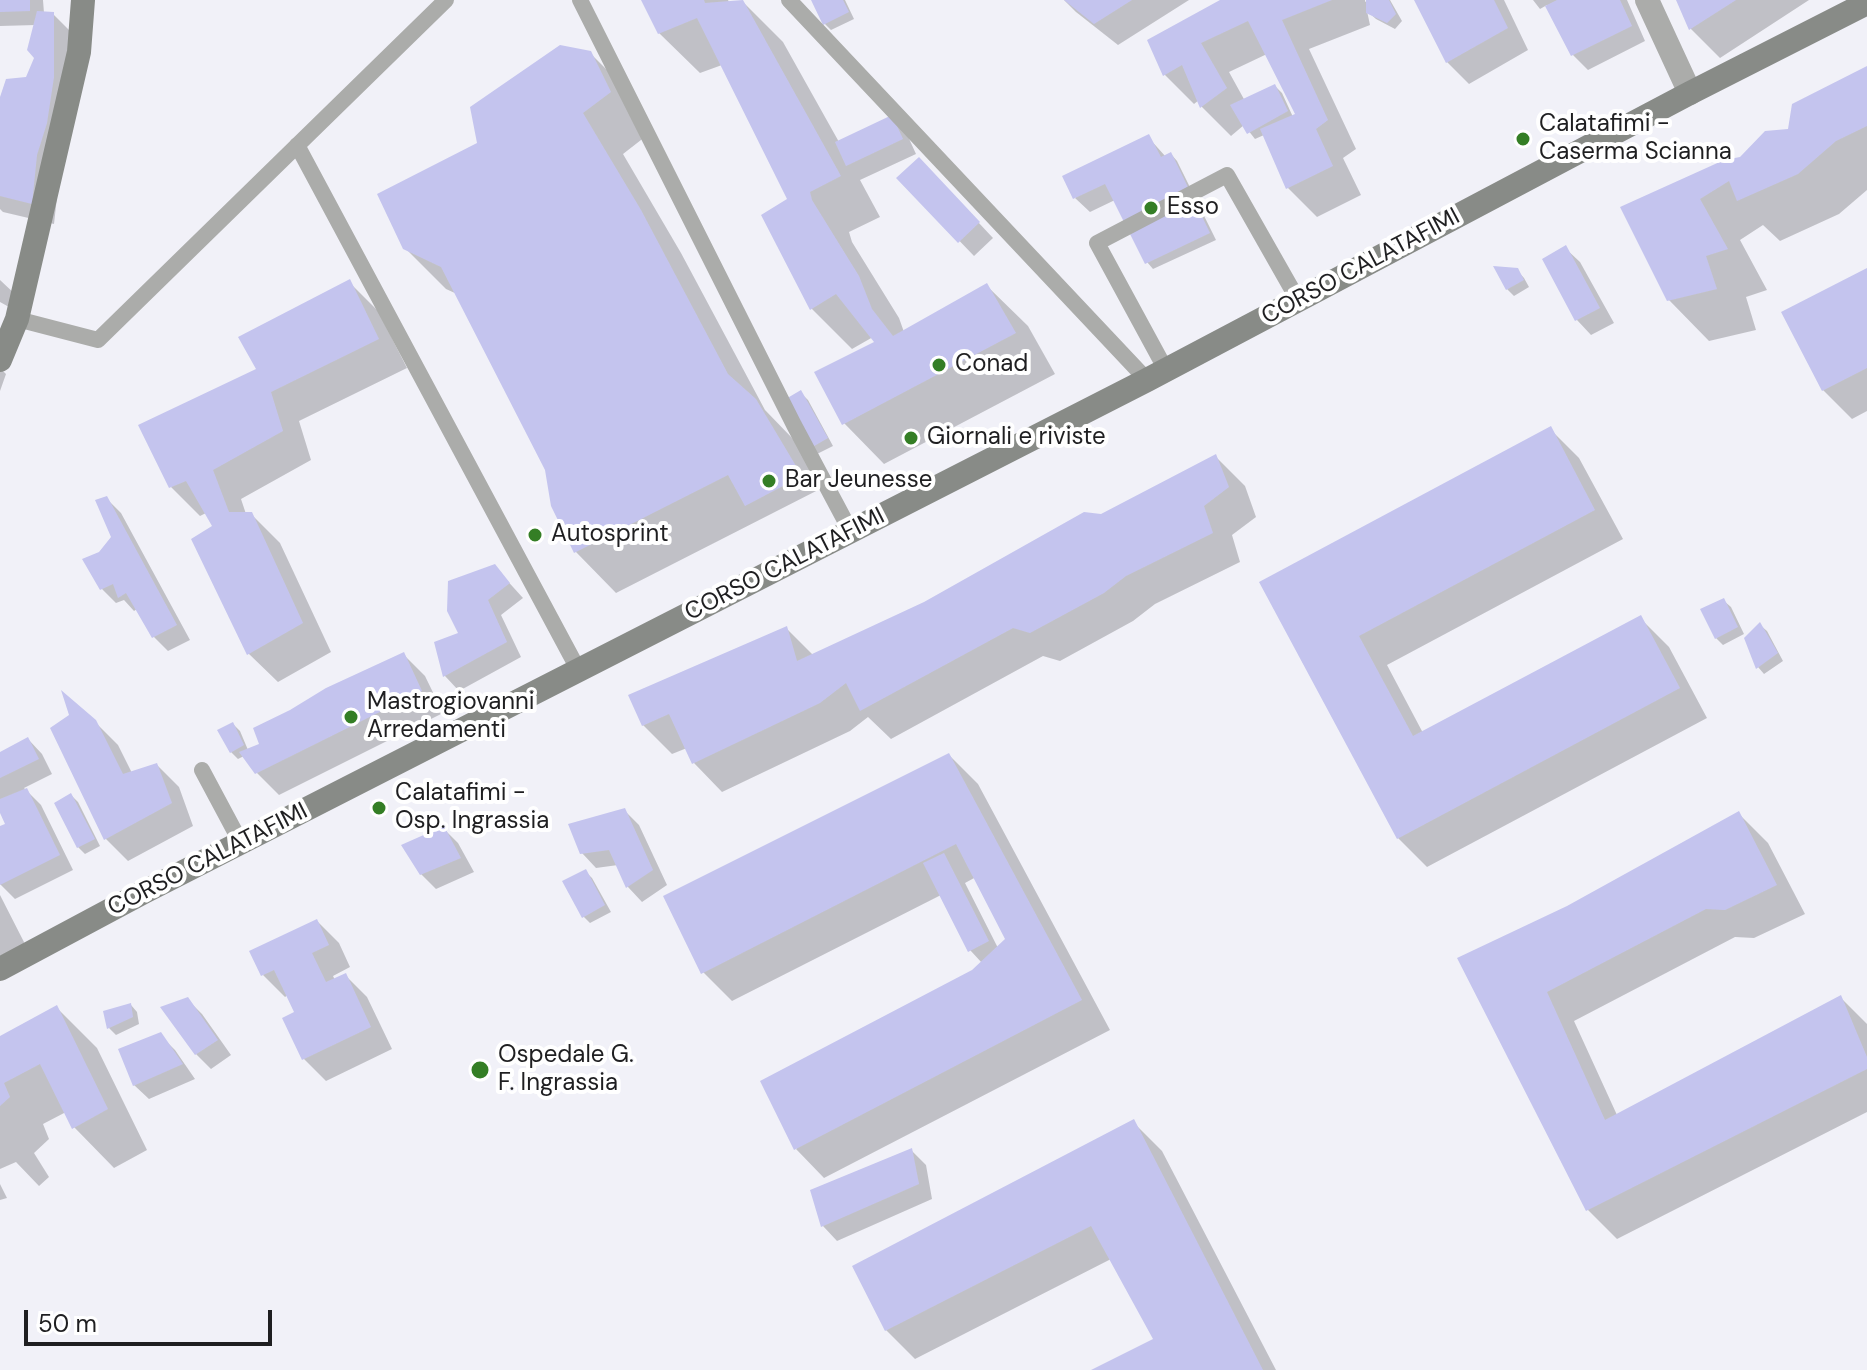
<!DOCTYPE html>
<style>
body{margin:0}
#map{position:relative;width:1867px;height:1370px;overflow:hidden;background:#f1f1f8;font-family:"DM Sans",sans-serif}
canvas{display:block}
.scale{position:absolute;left:24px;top:1310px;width:248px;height:36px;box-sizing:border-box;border:4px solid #1f1f21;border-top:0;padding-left:10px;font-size:24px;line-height:28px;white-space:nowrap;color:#1f1f21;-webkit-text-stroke:6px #fff;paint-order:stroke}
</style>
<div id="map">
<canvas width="1867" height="1370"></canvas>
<div class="scale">50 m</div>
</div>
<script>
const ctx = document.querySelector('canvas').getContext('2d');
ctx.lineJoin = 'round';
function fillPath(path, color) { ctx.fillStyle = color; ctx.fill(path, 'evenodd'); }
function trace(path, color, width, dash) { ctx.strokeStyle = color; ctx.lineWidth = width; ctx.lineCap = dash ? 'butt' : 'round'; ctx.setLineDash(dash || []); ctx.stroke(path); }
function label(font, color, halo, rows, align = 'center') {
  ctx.font = font + ' "DM Sans",sans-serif'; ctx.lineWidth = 8; ctx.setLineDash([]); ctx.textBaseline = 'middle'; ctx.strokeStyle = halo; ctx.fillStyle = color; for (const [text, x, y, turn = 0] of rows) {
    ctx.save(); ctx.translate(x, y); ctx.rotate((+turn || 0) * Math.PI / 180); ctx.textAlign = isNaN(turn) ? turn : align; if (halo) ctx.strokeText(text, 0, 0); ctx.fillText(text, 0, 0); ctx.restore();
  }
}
const shadow = new Path2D(`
 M0 0H43L44 13 53 14 75 36 54 224 3 212 0 209V103L27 79 37 58 36 25 0 26Z
 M644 0H728L729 2 742 1 783 42 839 142 891 118 906 132 916 154 860 180 880 217 849 232 852 242 899 318 904 332 987 286 1028 326 1055 374 884 464 844 423 877 343 873 337 852 349 812 309 789 199 722 65 700 73 659 33Z
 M817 0H845L854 19 831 30 824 23Z
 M1064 0H1189L1118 45 1076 12Z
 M1224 0H1365V2L1368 0H1390L1402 21 1395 29 1376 19 1367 11 1370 25 1309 49 1356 149 1343 158 1361 195 1317 217 1288 188 1264 135 1255 139 1244 125 1231 136 1202 107 1199 100 1194 104 1165 75 1149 41ZM1267 54 1297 114 1293 117 1282 93 1275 86 1245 101 1229 72Z
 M1417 0H1504L1528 50 1469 84 1447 62Z
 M1533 0H1627L1645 41 1588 70 1573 55 1547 5 1540 9Z
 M1678 0H1809L1720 58 1691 29Z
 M590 53 631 94 650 133 623 154 681 253 765 410 796 442 824 487 616 593 576 552 547 469 457 294 446 289 405 248 479 144Z
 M1867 68V190L1839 214 1780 241 1763 225 1740 240 1767 290 1746 297 1756 330 1709 341 1669 300 1623 208 1741 159 1789 131Z
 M1148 137 1166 157 1171 154 1177 161 1216 240 1153 269 1147 262 1115 200 1090 212 1075 198Z
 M933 174 993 238 974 256 899 178Z
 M1565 248 1580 262 1614 323 1591 335 1577 320 1545 259Z
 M1517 270 1524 278 1529 287 1514 296 1507 289Z
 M1867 270V411L1852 419 1823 390Z
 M0 280 16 295 9 307 0 302Z
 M349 282 378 311 407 368 299 421 311 460 241 499 246 514H251L280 543 331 652 278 682 249 654 214 527 206 513 200 516 171 487 259 369Z
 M0 368 6 374 0 391Z
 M801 393 808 400 833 446 817 454 810 448Z
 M1550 429 1579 458 1623 539 1387 665 1423 733 1640 618 1669 647 1707 718 1427 867 1398 838 1261 583Z
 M1216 457 1245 486 1256 517 1232 535 1240 562 1155 604 1133 621 1060 661 1043 656 891 739 868 717 850 731 722 792 694 763 687 748 672 754 643 725 787 629 813 655 925 604 1102 516Z
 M106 498 121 513 190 640 168 651 154 637 137 609 134 611 124 600 116 603 102 589 100 554 114 538Z
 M494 566 523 598 501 615 521 657 459 691 445 676 436 643 461 635Z
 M1724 601 1731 607 1744 634 1723 645 1716 638Z
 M1760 625 1767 631 1783 661 1764 674 1758 667Z
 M403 654 425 676 443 713 279 795 257 773 244 756 238 759 231 752 233 724 240 731 248 750 261 746Z
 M95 722 118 745 132 773 157 765 179 787 193 826 128 861 106 839Z
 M28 739 42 754 52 774 24 788 41 805 73 870 15 899 0 884V828L8 825 0 809V754Z
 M949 755 978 784 1110 1030 824 1178 796 1149 982 963 970 950 941 895 732 1001 703 972ZM976 877 1007 940 998 948 965 883Z
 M71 795 78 802 100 846 85 854 78 847Z
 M624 810 639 825 667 885 642 902 628 887 618 865 596 868 582 853Z
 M1739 814 1768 843 1805 914 1754 938 1735 937 1574 1021 1617 1115 1840 997 1867 1024V1112L1617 1239 1588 1210 1459 959 1568 908Z
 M443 828 458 843 474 872 436 889 421 874Z
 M585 871 592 878 611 912 590 923 583 916Z
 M0 895 25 944 0 956Z
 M317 921 339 943 350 967 333 976 335 980 345 975 367 997 392 1049 326 1081 304 1059 297 1013 288 995 285 997 263 975Z
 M187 999 202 1014 231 1055 211 1069 196 1054Z
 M131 1005 137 1012 139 1024 116 1035 109 1028 106 1012Z
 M56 1007 97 1048 147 1150 114 1168 74 1127 66 1112 43 1124 49 1139 34 1153 49 1177 39 1186 16 1162 0 1169V1038Z
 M160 1035 175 1050 195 1079 149 1099 134 1085Z
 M1133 1122 1162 1151 1276 1370H1096L1155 1340 1111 1259 915 1359 886 1330Z
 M911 1150 926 1165 932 1199 837 1241 823 1226 813 1191Z
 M0 1184 7 1198 0 1200Z`);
const building = new Path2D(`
 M0 0H30V11L0 12Z
 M641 0H704L705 3 743 0 841 176 810 192 812 200 859 276 872 309 893 336 987 283 1016 333 842 425 814 372 874 342 836 294 810 310 761 215 787 199 697 18 658 34Z
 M811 0H843L849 12 823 25Z
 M1064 0H1132L1094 24Z
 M1220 0H1332L1282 20 1328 120 1316 129 1333 166 1286 189 1260 129 1295 114 1248 21 1201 43 1227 88 1200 108 1182 65 1163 76 1147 40Z
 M1366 0H1389L1396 14 1387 23 1366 13Z
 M1414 0H1494L1508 28 1446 63Z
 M1557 0H1620L1632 26 1571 56 1545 6Z
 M1676 0H1736L1689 30Z
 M37 11 54 12V77L47 123 37 155 32 204 0 196V97L6 79 26 77 34 58 27 50Z
 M560 45 591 51 611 92 583 113 641 210 728 374 756 399 802 476 745 506 728 475 574 553 551 506 545 470 441 267 403 249 377 194 477 143 470 107Z
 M1867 66V126L1836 141 1798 174 1737 201 1729 181 1700 199 1728 249 1706 256 1717 289 1667 301 1620 207 1724 160 1740 157 1765 131 1788 129 1792 104Z
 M1275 84 1288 111 1247 134 1230 105Z
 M892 115 903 139 846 166 835 142Z
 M1149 134 1161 157 1171 152 1210 233 1145 264 1105 184 1073 199 1062 176Z
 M919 157 980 222 958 243 896 178Z
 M1566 245 1600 308 1575 321 1542 259Z
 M1493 266 1518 268 1524 280 1506 290Z
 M1867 268V368L1822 391 1781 312Z
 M350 279 379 339 271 392 283 431 213 470 229 512H252L303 623 247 655 191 539 212 526 186 481 169 488 138 425 256 369 238 337Z
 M801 390 828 438 809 449 784 400Z
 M1551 426 1595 510 1359 636 1413 736 1641 615 1680 688 1397 839 1259 582Z
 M1216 454 1229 487 1204 506 1213 533 1126 576 1104 593 1030 633 1013 628 860 711 846 683 820 703 692 764 669 714 642 726 628 695 787 626 797 661 924 602 1084 512 1101 514Z
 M107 496 177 625 152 638 126 593 118 598 113 584 100 590 82 559 99 552 111 537 95 500Z
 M495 564 510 583 488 600 507 642 443 677 434 642 458 633 447 611 448 581Z
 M1724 598 1738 627 1715 639 1700 609Z
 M1760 622 1778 653 1756 669 1744 638Z
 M404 652 422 691 255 774 239 752 259 744 253 728 290 710 326 688Z
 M61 690 96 720 123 774 157 763 172 803 104 840 50 728 69 715Z
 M233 722 244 745 230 753 217 730Z
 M28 737 39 759 0 778V752Z
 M949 753 1082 1000 794 1150 760 1081 972 970 1005 939 956 844 701 974 663 896Z
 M27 788 60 855 0 885V826L5 824 0 813V799Z
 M71 793 95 839 77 848 54 803Z
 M625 808 653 870 626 888 609 850 580 854 568 824Z
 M1739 811 1777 885 1725 910 1706 909 1547 992 1605 1120 1841 995 1867 1057V1069L1586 1211 1457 958 1567 906Z
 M444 826 461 858 420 875 401 845Z
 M944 853 989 941 968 952 923 863Z
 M586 869 605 905 582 918 562 881Z
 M317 919 329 945 312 953 326 982 346 973 371 1027 302 1060 282 1018 294 1012 274 970 261 976 249 951Z
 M188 997 218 1040 195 1055 160 1007Z
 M131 1003 133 1017 107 1029 103 1011Z
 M57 1005 108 1109 72 1129 40 1064 4 1083 10 1097 0 1106V1036Z
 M161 1032 183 1064 133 1086 118 1049Z
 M1134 1119 1263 1370H1091L1153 1339 1091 1226 885 1331 852 1266Z
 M912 1148 919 1184 821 1227 810 1190Z`);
const lane = new Path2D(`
 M580 0 794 425 851 532
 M789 0 1147 380
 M297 145 579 671
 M17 319 98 340 446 0
 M1166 370 1097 243 1227 175 1298 300
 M202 770 241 843`);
const street = new Path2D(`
 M1647 0 1690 93`);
const secondary = new Path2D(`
 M0 360 17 319 79 52 83 0
 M0 969 144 892 1147 380 1690 93 1867 3`);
const markers = [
 [1523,139,8,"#347e25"],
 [1151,208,8,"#347e25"],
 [939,365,8,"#347e25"],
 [911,438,8,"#347e25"],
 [769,481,8,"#347e25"],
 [535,535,8,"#347e25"],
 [351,717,8,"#347e25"],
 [379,808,8,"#347e25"],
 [480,1070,10,"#347e25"]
];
const poiNames = [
 ["Calatafimi -",1539,125],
 ["Caserma Scianna",1539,153],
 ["Esso",1167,208],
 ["Conad",955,365],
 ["Giornali e riviste",927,438],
 ["Bar Jeunesse",785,481],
 ["Autosprint",551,535],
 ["Mastrogiovanni",367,703],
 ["Arredamenti",367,731],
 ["Calatafimi -",395,794],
 ["Osp. Ingrassia",395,822],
 ["Ospedale G.",498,1056],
 ["F. Ingrassia",498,1084]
];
const streetNames = [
 ["CORSO CALATAFIMI",1361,267,-28],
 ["CORSO CALATAFIMI",785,565,-27],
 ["CORSO CALATAFIMI",208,860,-27]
];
fillPath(shadow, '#0003');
fillPath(building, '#c4c4ee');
trace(lane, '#abacaa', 16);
trace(street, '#abacaa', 24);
trace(secondary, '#888b87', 24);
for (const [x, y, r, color] of markers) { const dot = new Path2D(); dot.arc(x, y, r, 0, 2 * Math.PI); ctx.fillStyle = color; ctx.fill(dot); trace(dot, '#fff', 3); }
label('24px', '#1f1f21', '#fff', poiNames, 'left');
label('24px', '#1f1f21', '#fff', streetNames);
</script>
